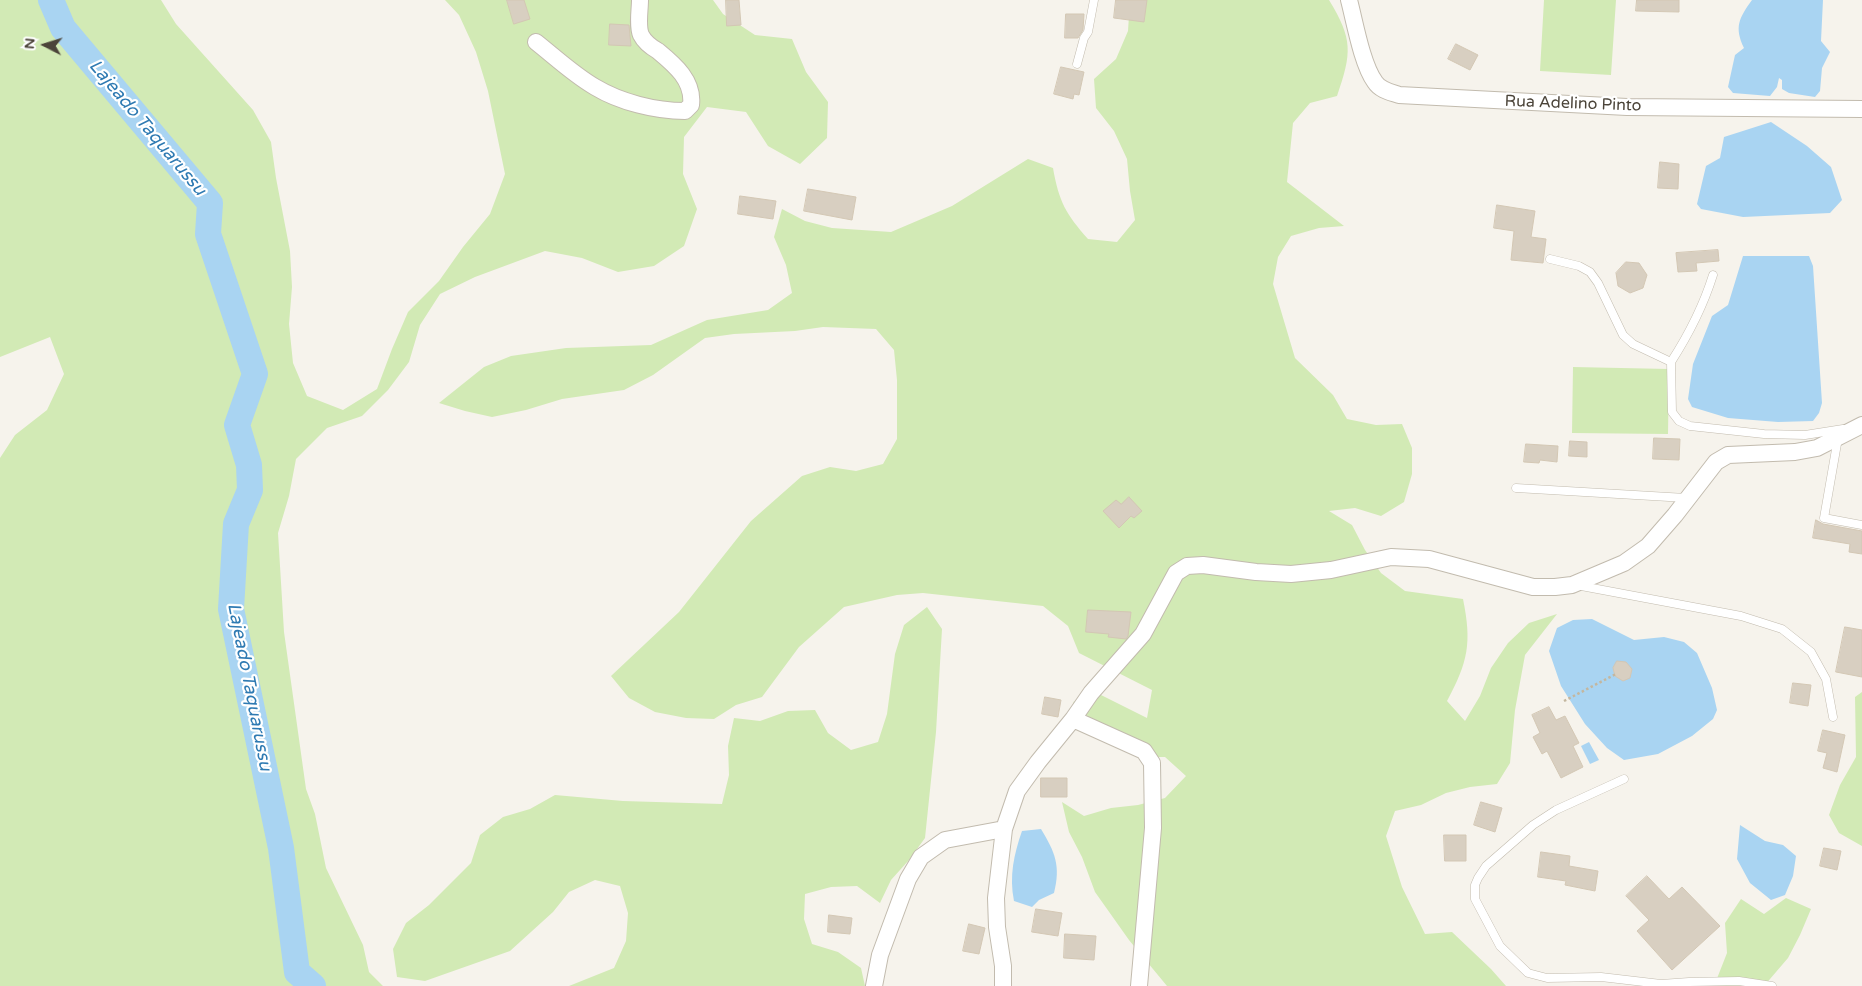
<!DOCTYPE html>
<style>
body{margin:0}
#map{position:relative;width:1862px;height:986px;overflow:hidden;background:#f6f3ec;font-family:"Varela Round",sans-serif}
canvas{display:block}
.north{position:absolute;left:20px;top:20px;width:50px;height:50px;-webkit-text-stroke:4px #fff;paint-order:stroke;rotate:275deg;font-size:14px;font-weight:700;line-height:20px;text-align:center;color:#4b4439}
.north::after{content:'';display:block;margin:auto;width:18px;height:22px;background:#4b4439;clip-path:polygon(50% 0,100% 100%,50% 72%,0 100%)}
</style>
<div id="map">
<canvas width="1862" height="986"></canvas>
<div class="north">N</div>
</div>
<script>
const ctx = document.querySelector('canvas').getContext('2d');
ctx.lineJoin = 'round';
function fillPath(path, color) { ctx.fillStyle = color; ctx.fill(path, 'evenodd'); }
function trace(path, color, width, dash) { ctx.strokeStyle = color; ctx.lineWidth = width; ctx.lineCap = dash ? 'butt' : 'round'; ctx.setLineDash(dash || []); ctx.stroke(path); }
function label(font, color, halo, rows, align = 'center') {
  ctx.font = font + ' "Varela Round",sans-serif'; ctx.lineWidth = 4.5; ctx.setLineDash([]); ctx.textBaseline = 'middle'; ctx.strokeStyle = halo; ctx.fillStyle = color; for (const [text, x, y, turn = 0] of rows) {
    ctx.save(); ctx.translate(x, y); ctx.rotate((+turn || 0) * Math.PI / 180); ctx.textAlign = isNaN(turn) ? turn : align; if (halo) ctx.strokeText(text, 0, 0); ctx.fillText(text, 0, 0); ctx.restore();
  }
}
const green = new Path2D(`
 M0 0H161L176 24 253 110 271 142 276 178 290 251 292 287 289 324 293 363 307 396 343 410 377 389 392 349 408 312 439 281 463 247 490 214 505 174 488 91 476 52 459 15 445 0H713L723 14 755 35 792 39 806 72 828 102 827 138 800 164 768 146 746 112 707 107 684 137 683 174 697 209 684 246 654 266 618 272 582 258 545 251 475 277 440 294 420 325 409 362 388 390 362 416 327 428 296 459 289 496 278 533 284 632 306 789 315 814 326 868 363 945 369 972 383 986H0V458L15 435 47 410 64 374 50 337 0 357Z
 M1130 0H1329C1353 39 1352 53 1337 96L1310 103 1293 123 1287 182 1344 226 1319 228 1291 236 1278 257 1273 284 1295 358 1333 395 1347 419 1376 425 1402 424 1412 448V474L1404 502 1381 516 1355 508 1329 511 1352 525 1365 550 1381 573 1405 591 1463 599C1472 643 1468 662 1447 701L1465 721 1480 696 1491 668 1508 643 1529 623 1557 614 1525 655 1515 710 1510 763 1497 784 1470 787 1446 793 1421 805 1395 811 1386 836 1402 887 1425 934 1452 932 1491 969 1506 986H1167L1129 940 1095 892 1082 857 1069 832 1062 802 1084 816 1111 808 1138 805 1165 798 1186 776 1165 757H1138L1095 723 1073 702 1099 694 1147 718 1152 690 1079 653 1068 626 1043 606 923 593 897 595 844 607 799 647 762 697 736 705 714 719 686 718 655 712 629 698 611 676 679 612 751 521 802 476 830 467 856 471 883 464 897 439V380L894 350 876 329 823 327 795 331 734 334 705 338 653 375 624 390 562 399 526 410 492 417 465 411 439 403 484 367 511 356 566 348 651 345 707 320 768 310 792 293 786 265 774 237 782 209 805 221 832 228 891 232 952 206 1028 159 1053 168C1059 202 1066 214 1088 239L1117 242 1135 220 1130 191 1127 159 1114 131 1096 108 1094 79 1116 59 1128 31Z
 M1544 0H1616L1611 75 1540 71Z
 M1573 367 1669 369 1668 434 1572 433Z
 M927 607 942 629 936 732 925 838 909 860 891 880 880 903 857 886 831 887 805 894 804 919 812 944 838 952 861 968 865 986H569L614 968 626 941 628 913 620 886 595 880 569 892 553 912 510 951 425 981 397 977 393 949 406 923 429 905 471 863 480 835 503 817 530 809 555 795 623 801 722 804 729 775 728 746 734 718 760 721 788 711 815 710 828 733 851 750 878 742 887 714 895 654 904 625Z
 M1862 692V846L1839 833 1829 815 1840 785 1856 757 1855 697Z
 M1786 898 1811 909 1800 935 1788 958 1764 986H1707L1716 981 1727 953 1725 923 1741 899 1764 914Z`);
const water = new Path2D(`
 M1752 0H1823L1821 41 1830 52 1822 68 1820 91 1815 97 1789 93 1782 89V80L1779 78 1777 87 1770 96 1733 93 1728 87 1735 55 1744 48C1734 27 1739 18 1752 0Z
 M1771 122 1807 146 1831 167 1842 200 1830 213 1743 217 1701 209 1697 204 1706 166 1720 158 1724 137Z
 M1743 256H1809L1813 266 1822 403 1819 413 1813 421 1778 422 1728 418 1692 407 1688 399 1693 364 1712 316 1728 305Z
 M1592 619 1634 640 1664 637 1684 642 1697 653 1712 688 1717 710 1713 719 1692 736 1658 754 1624 760 1607 748 1585 724 1561 686 1549 651 1557 628 1573 620Z
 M1589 742 1599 760 1590 764 1581 746Z
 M1740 825 1765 841 1783 845 1796 856 1793 876 1785 895 1771 900 1750 883 1737 859Z
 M1041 829C1055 852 1061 866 1054 893L1039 900 1032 907 1014 901C1009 876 1014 854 1022 831Z`);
const river = new Path2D(`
 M51 0 63 28 210 203 208 234 255 374 237 425 249 465 250 490 236 524 231 609 281 848 297 972 313 986`);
const building = new Path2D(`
 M507 0H524L530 19 514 24Z
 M726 0H739L741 25 727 26Z
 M1116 0H1147L1144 22 1114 18Z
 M1637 0H1679V12L1636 11Z
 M1066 14H1084L1083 30 1078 38H1065Z
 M610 24 629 25 631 46 609 45Z
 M1456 44 1478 55 1470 70 1448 59Z
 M1061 67 1084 72 1079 95 1074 94 1073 99 1054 94Z
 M1660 162 1679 164 1678 189 1658 188Z
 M808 189 856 197 852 220 804 211Z
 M740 196 776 201 773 219 738 214Z
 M1497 205 1535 211 1531 237 1546 239 1543 263 1511 260 1514 231 1494 228Z
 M1718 250 1719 261 1696 263 1697 271 1678 272 1676 253Z
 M1626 262 1639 263 1647 275 1643 288 1630 293 1618 286 1616 273Z
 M1654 438 1680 439 1679 460 1653 459Z
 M1570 441 1587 442V457L1569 456Z
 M1526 444 1558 446 1557 462 1540 460 1539 463 1524 462Z
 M1129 497 1142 511 1134 518 1131 516 1119 528 1103 511 1116 500 1121 504Z
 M1816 520 1823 524 1862 531V554L1849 552 1850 544 1813 538Z
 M1088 610 1131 612 1128 636 1126 639 1108 637 1109 634 1086 632Z
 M1845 627 1862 630V677L1836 672Z
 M1617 661 1626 662 1632 669 1630 678 1623 681 1615 676 1613 668Z
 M1793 683 1811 685 1808 706 1790 703Z
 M1045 697 1061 700 1058 717 1042 714Z
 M1549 707 1556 720 1565 716 1579 743 1573 746 1583 767 1561 778 1547 751 1542 754 1533 737 1540 733 1532 715Z
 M1823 730 1845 735 1837 772 1823 768 1827 753 1818 751Z
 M1041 778H1067V797H1041Z
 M1481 802 1502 808 1495 832 1474 825Z
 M1444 835H1466V861H1445Z
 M1824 848 1841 851 1837 870 1820 866Z
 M1541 852 1570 856 1569 866 1598 871 1595 891 1565 885 1566 881 1538 877Z
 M1647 876 1669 899 1682 887 1720 926 1672 970 1637 931 1649 920 1626 896Z
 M1036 909 1062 913 1058 936 1032 932Z
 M829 915 852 918 850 934 828 932Z
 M969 924 985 928 979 954 963 951Z
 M1065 934 1096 936 1094 960 1064 958Z`);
const path = new Path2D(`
 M1564 701 1616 674`);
const lane = new Path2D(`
 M1077 64 1084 38 1088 32 1094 0
 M1550 259 1579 266 1590 272 1598 283 1623 335 1633 344 1671 362 1672 412 1679 421 1690 426 1764 434 1805 435 1843 429
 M1671 362C1689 334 1703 307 1713 275
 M1838 438 1824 518 1862 525
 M1516 488 1686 498
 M1576 585 1741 616 1782 629 1811 652 1826 679 1833 717
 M1624 779 1556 810 1533 825 1486 866 1478 878 1475 885V899L1500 946 1528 973 1547 978 1601 977 1661 984 1689 982 1739 981 1772 986`);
const street = new Path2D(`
 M1349 0C1355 23 1362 64 1375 82 1380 90 1390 92 1399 95L1627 107 1862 109
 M536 42C555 57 574 75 595 87 620 102 655 111 685 111L691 105C694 81 675 65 658 51 651 47 645 43 641 35 637 26 640 10 640 0
 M1073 719 1144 751 1152 763 1153 828 1139 986
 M874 986 880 955 908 879 921 857 945 840 1004 829
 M1003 986V966L997 927 996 898 1004 829 1017 791 1038 762 1073 719 1091 693 1143 634 1176 573 1187 566 1203 565 1256 572 1291 574 1331 570 1391 557 1429 559 1533 587H1555L1572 585 1624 563 1648 546 1675 515 1716 462 1728 455 1795 452 1817 448 1862 425`);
const streetNames = [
 ["Rua Adelino Pinto",1573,104,2]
];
const waterNames = [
 ["Lajeado Taquarussu",147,128,50],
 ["Lajeado Taquarussu",249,687,79]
];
fillPath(green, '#d2eab5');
fillPath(water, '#a9d4f2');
trace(river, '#a9d4f2', 26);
fillPath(building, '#d8cfc1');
trace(building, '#d3c7b4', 1);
trace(lane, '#c2bbae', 9);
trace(street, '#c2bbae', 18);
trace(path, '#c4b79f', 2.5, [2.5, 2.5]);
trace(lane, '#fff', 8);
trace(street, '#fff', 16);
label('16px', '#4b4439', '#fff', streetNames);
label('italic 18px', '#2e7ab2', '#fff', waterNames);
</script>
